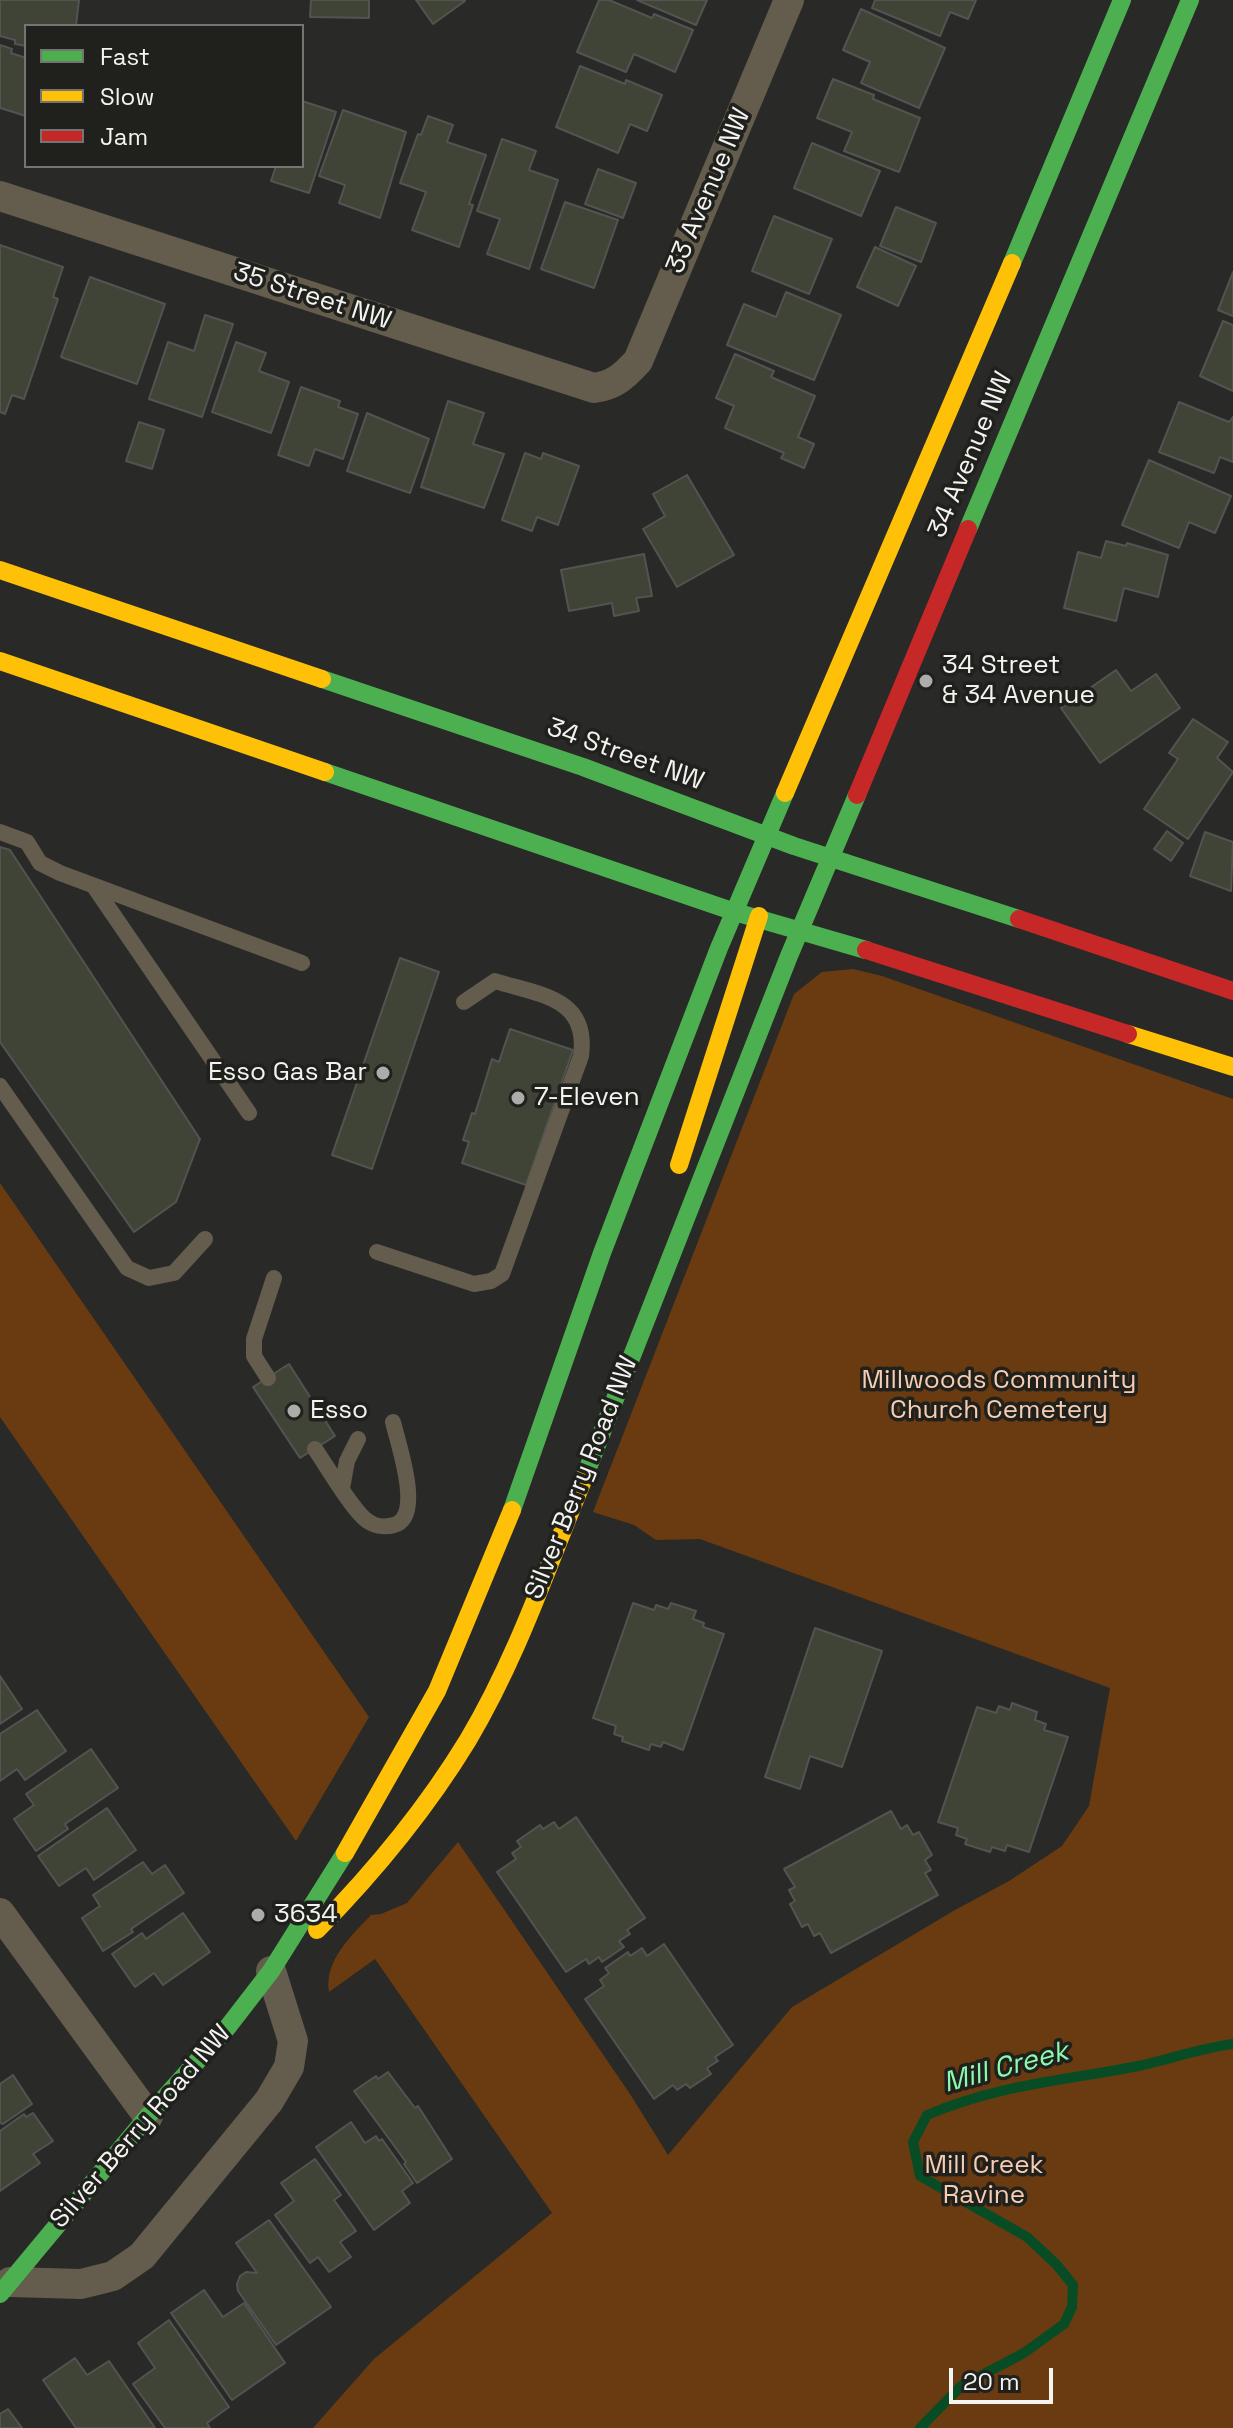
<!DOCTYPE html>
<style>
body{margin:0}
#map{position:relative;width:1233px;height:2428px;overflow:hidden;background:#292928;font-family:"Space Grotesk",sans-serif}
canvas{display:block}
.legend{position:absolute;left:24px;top:24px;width:280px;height:144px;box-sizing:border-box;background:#20201d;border:2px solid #747472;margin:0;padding:10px 14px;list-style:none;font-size:24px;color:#f3f3f1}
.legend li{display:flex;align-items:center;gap:16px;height:40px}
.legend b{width:40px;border:2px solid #747472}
.scale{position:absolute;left:949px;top:2368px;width:104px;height:36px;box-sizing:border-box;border:4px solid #f3f3f1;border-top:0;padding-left:10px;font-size:24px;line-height:28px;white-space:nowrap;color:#f3f3f1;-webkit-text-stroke:6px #20201d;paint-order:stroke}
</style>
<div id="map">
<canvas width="1233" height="2428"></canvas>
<ul class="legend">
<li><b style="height:10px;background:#4caf50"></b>Fast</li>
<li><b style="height:10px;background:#ffc107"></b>Slow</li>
<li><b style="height:10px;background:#c62828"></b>Jam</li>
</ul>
<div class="scale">20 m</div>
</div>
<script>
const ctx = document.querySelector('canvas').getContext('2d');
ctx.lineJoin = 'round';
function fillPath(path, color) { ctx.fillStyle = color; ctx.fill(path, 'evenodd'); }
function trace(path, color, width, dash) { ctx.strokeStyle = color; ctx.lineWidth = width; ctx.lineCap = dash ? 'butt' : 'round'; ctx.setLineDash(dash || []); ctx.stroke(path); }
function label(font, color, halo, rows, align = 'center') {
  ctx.font = font + ' "Space Grotesk",sans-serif'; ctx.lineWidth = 7; ctx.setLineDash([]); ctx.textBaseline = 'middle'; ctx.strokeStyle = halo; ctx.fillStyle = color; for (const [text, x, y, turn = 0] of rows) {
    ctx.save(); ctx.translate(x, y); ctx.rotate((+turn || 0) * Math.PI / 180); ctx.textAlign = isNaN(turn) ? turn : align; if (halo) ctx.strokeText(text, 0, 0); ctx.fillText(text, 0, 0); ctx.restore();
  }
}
const green = new Path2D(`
 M853 969 882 976 1233 1099V2428H313L374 2359 552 2213 375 1959 329 1992C324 1961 351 1936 371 1915L381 1914 407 1903 458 1842 630 2094 668 2155 792 2007 955 1910 1009 1881 1062 1846 1089 1806 1110 1688 700 1539 656 1540 634 1525 593 1512 794 994 822 972Z
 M0 1183 369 1717 296 1841 0 1417Z`);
const stream = new Path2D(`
 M920 2428 961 2386 1024 2353 1064 2324 1072 2307 1073 2285 1056 2264 1027 2237 920 2176 913 2142 927 2115C1003 2083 1065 2081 1143 2065 1173 2058 1202 2048 1233 2044`);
const building = new Path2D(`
 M0 0H79L76 26H26V46L15 44V40L0 36Z
 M311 0H369V18L310 17Z
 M416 0H464L465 1 433 24Z
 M599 0H609L652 18 654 14 693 30 675 72 634 54 626 72 577 52Z
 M637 0H707L696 25Z
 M875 0H976L968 19 950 12 940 36 872 8Z
 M861 9 945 48 919 108 861 83 870 62 843 50Z
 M0 45 12 49 11 53 26 58V116L0 108Z
 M580 66 625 84 626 80 662 95 647 131 630 124 618 153 556 127Z
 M833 79 874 95 873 99 920 118 899 172 844 151 852 132 817 118Z
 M302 101 336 112 309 193 271 181 276 166H302Z
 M343 110 406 132 380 218 339 203 345 185 319 176Z
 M428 116 453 125 447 142 486 155 469 204 473 205 459 247 412 230 426 192 400 183 418 134 421 135Z
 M502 139 536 151 529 170 558 180 529 269 487 254 500 219 477 211Z
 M812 143 880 171 861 216 794 188Z
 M598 169 636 183 623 218 585 204Z
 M565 202 618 220 594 288 541 269Z
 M896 207 936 223 921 262 880 246Z
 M774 216 832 239 809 294 752 271Z
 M0 245 63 267 53 297 58 299 24 399 12 395 5 414 0 412Z
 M875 247 916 266 898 306 857 287Z
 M1233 272V316L1218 310Z
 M90 277 165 304 137 384 61 357Z
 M786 292 841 315 814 380 727 345 744 304 776 317Z
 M205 315 233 324 202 417 149 399 168 342 194 351Z
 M1223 321 1233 325V391L1200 376Z
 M236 342 266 353 259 371 289 382 271 433 212 412Z
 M735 354 774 371 771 377 815 396 798 437 814 444 804 468 781 458 784 453 725 428 734 406 716 398Z
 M301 387 340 401 338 407 358 414 343 459 315 449 309 466 278 455Z
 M448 401 484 413 473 444 504 454 484 508 421 487Z
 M1179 402 1229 422 1233 417V462L1220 457 1214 473 1159 452Z
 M367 413 429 439 410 493 347 471Z
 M139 422 164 430 152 469 126 461Z
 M525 453 541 459 543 453 579 466 558 525 537 517 532 531 502 520Z
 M1149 460 1231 496 1215 533 1189 522 1179 548 1122 525Z
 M687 475 734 555 677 587 643 529 665 516 653 494Z
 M1106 541 1126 546 1127 543 1168 555 1158 597 1124 588 1116 621 1064 608 1078 552 1101 558Z
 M644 554 652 596 636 598 639 611 614 616 612 603 569 611 561 570Z
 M1116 670 1131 691 1156 674 1180 708 1100 763 1061 708Z
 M1193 719 1228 742 1217 758 1233 772 1188 839 1144 809 1178 759 1169 753Z
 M1167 831 1183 843 1171 861 1154 849Z
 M1205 832 1233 842 1231 891 1190 876Z
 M0 847 10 850 200 1139 176 1202 134 1232 0 1042Z
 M400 958 439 972 372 1169 332 1155Z
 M510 1029 573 1050 526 1185 462 1163 469 1142 463 1140 472 1113 475 1114 492 1059 499 1062Z
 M289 1364 335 1436 300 1458 253 1387Z
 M633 1603 654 1610 656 1605 668 1609 671 1603 696 1611 693 1619 704 1623 703 1627 724 1634 683 1750 663 1742 661 1747 651 1744 649 1750 622 1741 623 1737 614 1734 616 1726 593 1718Z
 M815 1628 882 1651 842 1767 810 1756 800 1789 765 1777Z
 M0 1676 22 1709 0 1724Z
 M1012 1703 1037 1712 1035 1720 1046 1724 1044 1730 1068 1737 1029 1852 1007 1845 1005 1851 992 1847 990 1852 965 1844 967 1839 956 1835 958 1828 938 1822 977 1707 996 1713 999 1706 1010 1710Z
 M37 1710 66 1751 25 1780 17 1769 0 1781V1734Z
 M91 1749 118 1788 65 1824 68 1829 36 1851 14 1819 34 1805 26 1794Z
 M107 1808 136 1850 94 1880 86 1868 59 1886 38 1856Z
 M891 1811 901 1829 907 1825 913 1835 919 1832 932 1855 925 1860 931 1870 925 1873 938 1895 831 1953 820 1933 814 1936 808 1924 802 1927 790 1904 795 1901 789 1890 795 1887 784 1869Z
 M576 1817 645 1918 627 1930 630 1934 619 1941 624 1947 602 1962 599 1957 589 1964 586 1959 566 1972 497 1872 516 1859 512 1853 521 1847 517 1841 540 1825 543 1829 554 1822 559 1829Z
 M143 1862 152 1874 165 1865 184 1893 131 1929 133 1932 103 1951 82 1918 100 1906 93 1895Z
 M183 1913 210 1952 163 1985 154 1973 135 1987 112 1954 142 1933 146 1939Z
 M664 1944 733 2045 715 2057 718 2061 707 2068 711 2074 690 2088 686 2084 677 2090 673 2085 654 2099 585 1999 604 1986 600 1980 609 1973 605 1968 628 1952 630 1956 642 1948 647 1956Z
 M388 2072 415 2108 418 2106 452 2159 417 2183 404 2164 406 2162 354 2091 376 2076 378 2079Z
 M13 2075 32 2104 3 2124 0 2123V2084Z
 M33 2113 53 2141 33 2154 40 2163 0 2191V2131L24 2114 26 2117Z
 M351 2122 365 2143 376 2136 379 2141 382 2139 413 2183 402 2191 410 2203 374 2230 316 2147Z
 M315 2159 341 2195 334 2200 356 2231 340 2242 351 2257 329 2272 318 2257 310 2263 275 2215 294 2201 281 2183Z
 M269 2220 331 2307 276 2345 238 2291 237 2284 240 2276 246 2272 257 2273 236 2243Z
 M204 2290 223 2317 244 2303 285 2363 232 2400 171 2313Z
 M169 2320 229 2407 207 2423 210 2428H165L133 2384 155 2368 138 2343Z
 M75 2358 87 2375 109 2361 155 2428H76L43 2380Z
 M8 2409 22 2428H0V2414Z`);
const lane = new Path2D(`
 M0 832 27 842 40 863 60 873 302 963
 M93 885 249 1113
 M0 1086 127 1268 149 1278 174 1273 205 1239
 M377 1252 474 1284 491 1281 502 1274 581 1056C589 997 539 995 495 981L464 1002
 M268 1378 254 1356V1339L274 1278
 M315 1449C326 1465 352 1509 365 1519 373 1526 384 1528 394 1525 424 1517 398 1444 393 1422
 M342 1488 347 1461 358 1439`);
const street = new Path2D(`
 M0 196 594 388C615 385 624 376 638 361L789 0
 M0 1913 148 2116
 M10 2282 81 2284 113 2276 142 2256 269 2101 289 2067 293 2041 271 1971`);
const fast = new Path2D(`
 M1012 263 1122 0
 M968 529 1190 0
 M322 679 583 767 794 846 1019 919
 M325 772 735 912 866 950
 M584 1478 789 956 857 795
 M512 1510 602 1253 719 948 785 793
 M0 2294 148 2116 227 2028 271 1971 345 1853`);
const slow = new Path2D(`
 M0 570 322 679
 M0 661 325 772
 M785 793 1012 263
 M1128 1034 1233 1067
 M679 1165 759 916
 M345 1853 437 1691 512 1510
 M317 1930C374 1872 426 1809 468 1740 517 1658 548 1565 584 1478`);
const jam = new Path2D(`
 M857 795 968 529
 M1019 919 1233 991
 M866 950 1128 1034`);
const markers = [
 [926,681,8,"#acacab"],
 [383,1073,8,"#acacab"],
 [518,1098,8,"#acacab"],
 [294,1411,8,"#acacab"],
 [258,1915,8,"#acacab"]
];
const streetNames = [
 ["33 Avenue NW",709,191,-67],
 ["35 Street NW",312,297,18],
 ["34 Avenue NW",971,455,-67],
 ["34 Street NW",625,755,20],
 ["Silver Berry Road NW",582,1478,-68],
 ["Silver Berry Road NW",141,2127,-49]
];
const poiNames = [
 ["34 Street",942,666],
 ["& 34 Avenue",942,696],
 ["Esso Gas Bar",367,1073,"right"],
 ["7-Eleven",534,1098],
 ["Esso",310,1411],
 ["3634",274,1915]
];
const parkNames = [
 ["Millwoods Community",999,1381],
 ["Church Cemetery",999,1411],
 ["Mill Creek",984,2166],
 ["Ravine",984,2196]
];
const waterNames = [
 ["Mill Creek",1006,2068,-15]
];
fillPath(green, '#6a3b10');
trace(stream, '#084c26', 10);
fillPath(building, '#404437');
trace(building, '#535352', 2);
trace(lane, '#645c4c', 16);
trace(street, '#645c4c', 30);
trace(fast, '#4caf50', 18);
trace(slow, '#ffc107', 18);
trace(jam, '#c62828', 18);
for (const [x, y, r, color] of markers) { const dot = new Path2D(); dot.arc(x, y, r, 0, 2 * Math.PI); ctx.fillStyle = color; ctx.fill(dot); trace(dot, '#20201d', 3); }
label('26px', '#f3f3f1', '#20201d', streetNames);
label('26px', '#f3f3f1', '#20201d', poiNames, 'left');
label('26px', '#f6cdb1', '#20201d', parkNames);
label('italic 28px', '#8afaac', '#20201d', waterNames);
</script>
